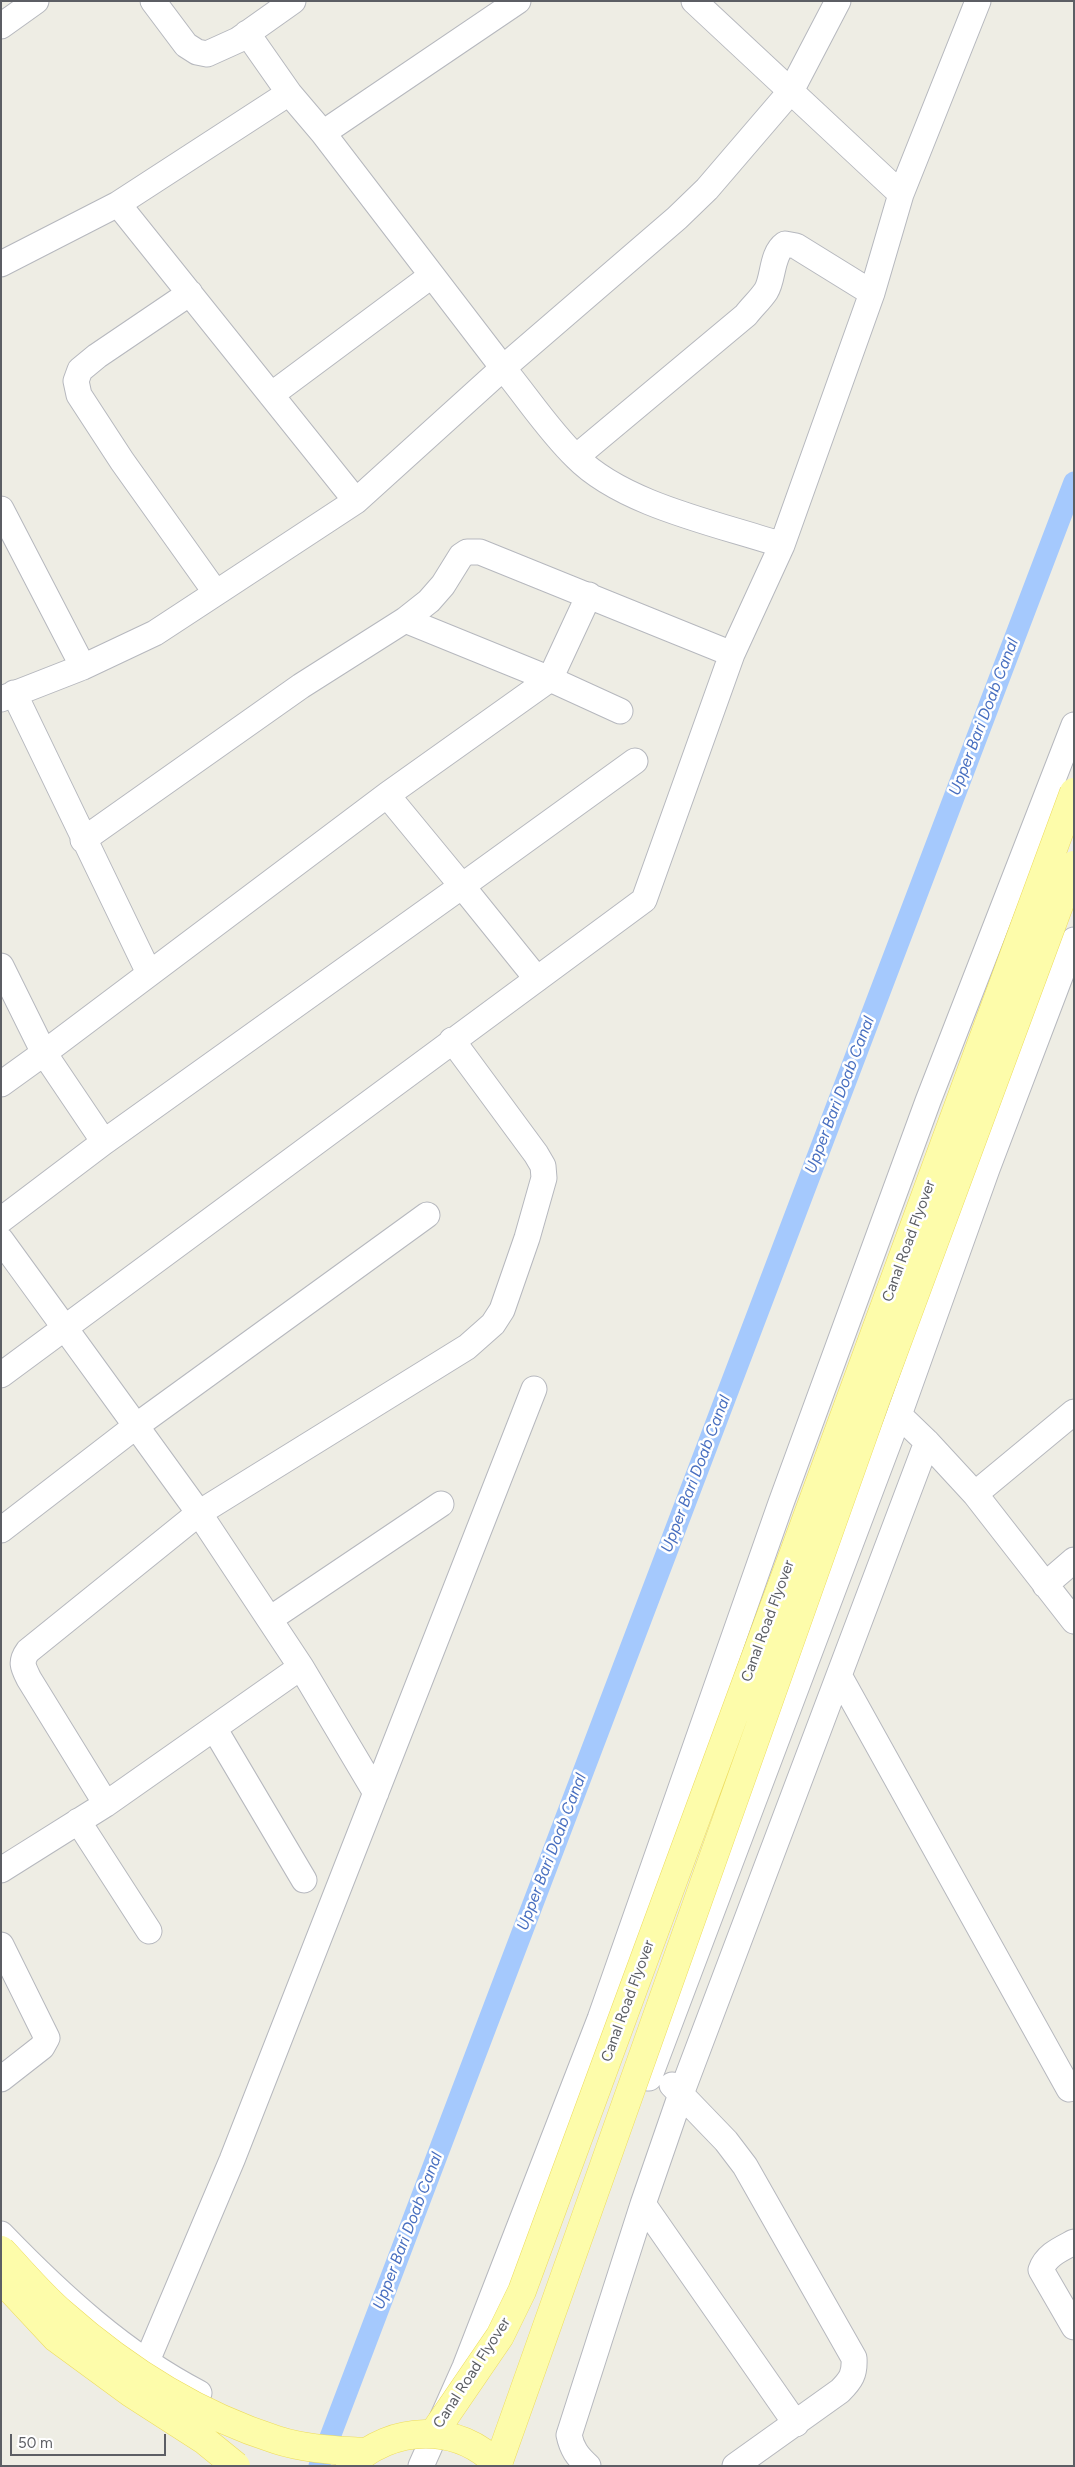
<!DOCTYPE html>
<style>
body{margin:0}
#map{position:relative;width:1075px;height:2467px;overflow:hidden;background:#eeede4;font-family:Figtree,sans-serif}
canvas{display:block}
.frame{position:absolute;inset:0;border:2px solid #5c5e64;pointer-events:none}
.scale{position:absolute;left:10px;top:2434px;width:156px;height:22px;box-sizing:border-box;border:2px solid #5c5e64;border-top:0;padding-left:6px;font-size:15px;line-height:18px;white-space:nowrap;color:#5c5e64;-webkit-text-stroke:4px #fff;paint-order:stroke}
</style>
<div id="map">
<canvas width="1075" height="2467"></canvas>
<div class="frame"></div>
<div class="scale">50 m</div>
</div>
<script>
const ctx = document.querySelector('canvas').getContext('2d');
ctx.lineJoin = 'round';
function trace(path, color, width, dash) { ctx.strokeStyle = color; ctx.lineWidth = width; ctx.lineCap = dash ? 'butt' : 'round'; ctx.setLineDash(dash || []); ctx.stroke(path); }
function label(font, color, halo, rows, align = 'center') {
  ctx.font = font + ' Figtree,sans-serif'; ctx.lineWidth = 5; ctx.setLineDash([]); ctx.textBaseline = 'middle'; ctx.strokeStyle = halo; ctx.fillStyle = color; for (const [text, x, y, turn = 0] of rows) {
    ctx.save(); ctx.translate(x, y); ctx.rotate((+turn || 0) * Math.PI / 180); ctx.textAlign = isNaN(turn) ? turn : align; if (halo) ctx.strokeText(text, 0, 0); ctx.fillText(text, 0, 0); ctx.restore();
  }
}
const canal = new Path2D(`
 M319 2466 1074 482`);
const minor = new Path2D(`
 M153 1 186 45 197 52 207 54 238 40 293 1
 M694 1 901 194 872 293 782 545
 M1 26 36 1
 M247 33 289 93
 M323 133 518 1
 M901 194 978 1
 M118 204 289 93 323 133 503 368 677 218 707 189 791 91 838 1
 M1 264 118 204 356 501
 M190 293 97 356 80 370 76 381 79 395 122 461 216 593
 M271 395 431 276
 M576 457 746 315C752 307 760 300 766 291 774 278 771 254 785 244L796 246 872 293
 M1 509 83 667
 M405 620 550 679 589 595
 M14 693 149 973
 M1 699 83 667 155 633 216 593 356 501 503 368C527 397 549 431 576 457 623 505 719 524 782 545L732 654 644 900 537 979
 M387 795 550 679 620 711
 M83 840 301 686 405 620 429 601 443 585 461 556 467 552H480L732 654
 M1 966 44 1053 387 795 462 886 635 761
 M1 1084 44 1053 104 1142
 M1 1220 104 1142 462 886 537 979 1 1375
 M1 1240 136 1426 1 1530
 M899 1415 927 1442 975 1494 1074 1621
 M975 1494 1074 1412
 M1045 1585 1074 1560
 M270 1619 441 1504
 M301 1667 376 1793
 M840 1677 1069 2089
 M214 1728 304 1880
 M106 1804 29 1679C23 1667 20 1662 28 1651L199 1513 467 1347 493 1324 502 1310 527 1238 544 1178 543 1166 536 1154 452 1040
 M78 1821 149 1931
 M1 1870 106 1804 301 1667 199 1513 136 1426 427 1215
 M1 1945 47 2038 42 2047 1 2079
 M649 2078 899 1415 987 1169 1074 940
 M672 2085 726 2141 745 2166 854 2358C855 2374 851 2380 840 2391L735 2466
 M643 2204 796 2424
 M1 2234C60 2295 124 2354 199 2393
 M1074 2242C1061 2249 1046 2255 1041 2270L1074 2327
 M147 2361 232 2160 534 1389
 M421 2466 465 2367 600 2019 781 1503 928 1101 1074 725
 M588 2466C577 2456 572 2449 569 2435L643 2204 681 2094 927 1442`);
const majorBridge = new Path2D(`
 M1 2250C21 2271 40 2294 62 2313 124 2368 198 2415 277 2440 305 2449 335 2450 364 2452
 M1 2279 56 2338 131 2393 204 2440 236 2466
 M433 2434 500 2336 522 2291 1074 792
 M498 2464 876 1399 1074 865
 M350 2465C392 2425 458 2422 499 2466`);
const streetNames = [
 ["Canal Road Flyover",909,1241,-70],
 ["Canal Road Flyover",768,1621,-70],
 ["Canal Road Flyover",628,2001,-70],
 ["Canal Road Flyover",472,2373,-57]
];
const waterNames = [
 ["Upper Bari Doab Canal",984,717,-69],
 ["Upper Bari Doab Canal",840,1095,-69],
 ["Upper Bari Doab Canal",696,1474,-69],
 ["Upper Bari Doab Canal",552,1852,-69],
 ["Upper Bari Doab Canal",408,2231,-69]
];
trace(canal, '#a5c9fd', 21);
trace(minor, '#b6b8be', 27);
trace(minor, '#fff', 25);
trace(majorBridge, '#eddc5d', 29, []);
trace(majorBridge, '#fdfcaa', 28);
label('15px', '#5c5e64', '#fff', streetNames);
label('italic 16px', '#486fc0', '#fff', waterNames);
</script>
